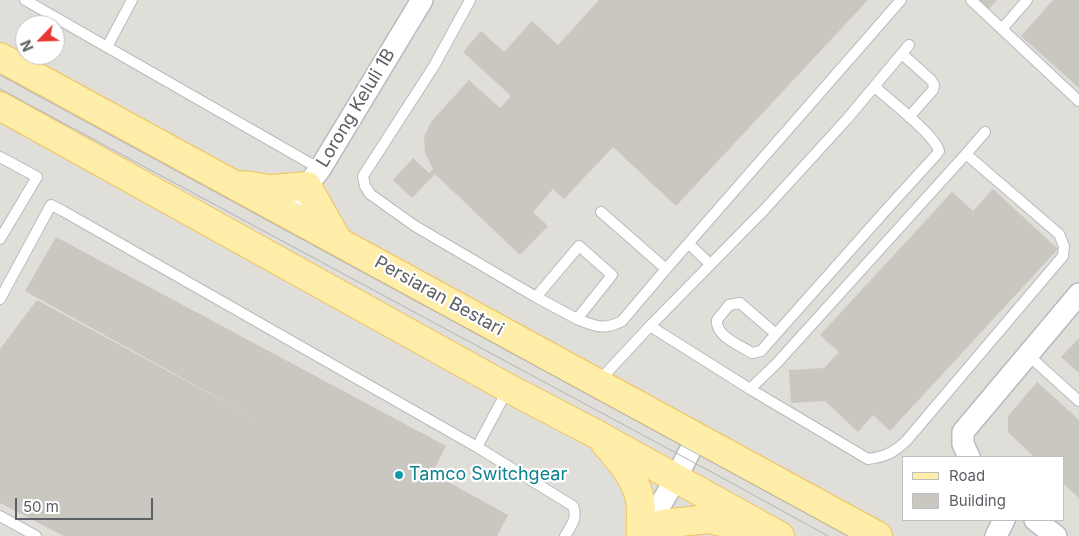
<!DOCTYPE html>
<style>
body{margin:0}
#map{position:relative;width:1079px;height:536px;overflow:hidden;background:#efece4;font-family:Inter,sans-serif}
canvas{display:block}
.legend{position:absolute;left:902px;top:456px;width:162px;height:65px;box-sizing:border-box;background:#fff;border:1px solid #bebfc1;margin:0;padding:6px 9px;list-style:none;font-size:15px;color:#5c6065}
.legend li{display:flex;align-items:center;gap:10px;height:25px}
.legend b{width:25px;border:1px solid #bebfc1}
.north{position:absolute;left:15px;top:15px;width:50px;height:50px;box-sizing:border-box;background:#fff;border:1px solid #bebfc1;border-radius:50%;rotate:246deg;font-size:14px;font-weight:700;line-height:20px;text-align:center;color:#5c6065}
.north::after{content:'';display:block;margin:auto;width:18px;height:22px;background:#e93830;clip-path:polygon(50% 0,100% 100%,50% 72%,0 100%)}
.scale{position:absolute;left:15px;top:498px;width:138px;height:22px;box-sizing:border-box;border:2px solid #5c6065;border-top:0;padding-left:6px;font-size:15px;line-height:18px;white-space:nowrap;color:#5c6065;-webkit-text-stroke:4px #fff;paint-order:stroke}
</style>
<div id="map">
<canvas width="1079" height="536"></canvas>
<ul class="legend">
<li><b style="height:6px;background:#ffeea9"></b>Road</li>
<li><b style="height:14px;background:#cac7c1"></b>Building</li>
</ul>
<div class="north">N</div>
<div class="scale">50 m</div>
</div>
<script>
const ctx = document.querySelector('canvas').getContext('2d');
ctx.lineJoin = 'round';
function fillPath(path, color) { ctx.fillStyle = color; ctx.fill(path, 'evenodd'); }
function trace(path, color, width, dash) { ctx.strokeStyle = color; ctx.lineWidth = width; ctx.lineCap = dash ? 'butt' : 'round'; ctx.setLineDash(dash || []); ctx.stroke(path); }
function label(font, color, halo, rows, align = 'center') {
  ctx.font = font + ' Inter,sans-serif'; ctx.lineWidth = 4.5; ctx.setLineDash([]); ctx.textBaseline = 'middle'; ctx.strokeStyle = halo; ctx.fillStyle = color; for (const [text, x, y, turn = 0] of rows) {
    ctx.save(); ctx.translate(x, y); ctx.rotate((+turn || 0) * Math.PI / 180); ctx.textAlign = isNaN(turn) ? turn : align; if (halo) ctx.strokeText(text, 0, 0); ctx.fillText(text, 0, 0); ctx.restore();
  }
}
const industrial = new Path2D(`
 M0 0H1079V536H0ZM25 25H55V55H25ZM903 457H1063V520H903Z`);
const building = new Path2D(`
 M599 0H868L676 206 613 147 564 199 553 189 533 212 548 226 520 255 435 174 412 198 393 180 413 158 429 173 433 169 425 153 424 137 431 122 469 80 500 108 511 96 463 52 481 31 504 52 532 21 558 45Z
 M979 0H997L989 9Z
 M1053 0H1079V88L1021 36Z
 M993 189 1058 249 890 431 873 415 858 432 825 401 791 403 789 370 824 368 839 352 820 335 952 192 973 211Z
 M56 237 446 446 432 473 508 515 497 536H64L0 503V349L37 300 265 424 25 291Z
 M1079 338V373L1061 357Z
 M1037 382 1079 420V498L1063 483V457H1034L1008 432V416Z`);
const lane = new Path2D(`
 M25 0 320 169
 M470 0 434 66 363 176 365 186 370 194 415 226 536 297 577 319 612 275 579 246 536 297
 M971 0 1079 101
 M1002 29 1027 0
 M107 47 132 0
 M902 54 931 80 934 85 933 90 909 117
 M0 157 37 177 0 239
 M601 212 666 269 901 0
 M689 244 710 264
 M0 299 51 205 63 211 477 447
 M577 319C595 326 603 331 622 321L666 269
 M650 326 750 389 868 459C885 457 895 452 907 440L1063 256 1064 246 1059 234 966 154 985 132
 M776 334 740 303 729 305 717 320C715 336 740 345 752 353L761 351 776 334 886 210 937 154 939 151C934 134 889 100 875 87
 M1028 355 1079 401
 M598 382 650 326 764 210 847 119 909 45
 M508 389 477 447 573 506C578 518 571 526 565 536
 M750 389 777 363 966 154
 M0 516 36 536`);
const street = new Path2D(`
 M289 215 307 186 320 169 422 0
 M969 457 963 444V432L1079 294
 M1035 520 1056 536
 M643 535 676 478 697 437
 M996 536 1004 520`);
const primary = new Path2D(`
 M0 57 878 536
 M0 106 508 388 596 434 780 536
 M244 185 271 189 307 186 338 241
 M605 443C620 460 636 478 640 500 642 511 640 525 641 536
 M646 536 662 524 709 519 747 528`);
const tram = new Path2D(`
 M0 75 848 536
 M0 89 717 475 828 536`);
const markers = [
 [399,475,5,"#0f9aa8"]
];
const streetNames = [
 ["Lorong Keluli 1B",356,108,-59],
 ["Persiaran Bestari",439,296,29]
];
const cultureNames = [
 ["Tamco Switchgear",409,475]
];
fillPath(industrial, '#e0ded9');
fillPath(building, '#cac7c1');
trace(lane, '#b7babe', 12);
trace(street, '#b7babe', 24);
trace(primary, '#f1c25b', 30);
trace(lane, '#fff', 10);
trace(street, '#fff', 21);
trace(primary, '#ffeea9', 28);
trace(tram, '#b3b4b5', 1);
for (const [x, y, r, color] of markers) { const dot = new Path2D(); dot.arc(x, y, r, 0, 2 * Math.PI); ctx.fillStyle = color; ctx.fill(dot); trace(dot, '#fff', 2); }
label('18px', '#5c6065', '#fff', streetNames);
label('18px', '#0d838f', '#fff', cultureNames, 'left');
</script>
